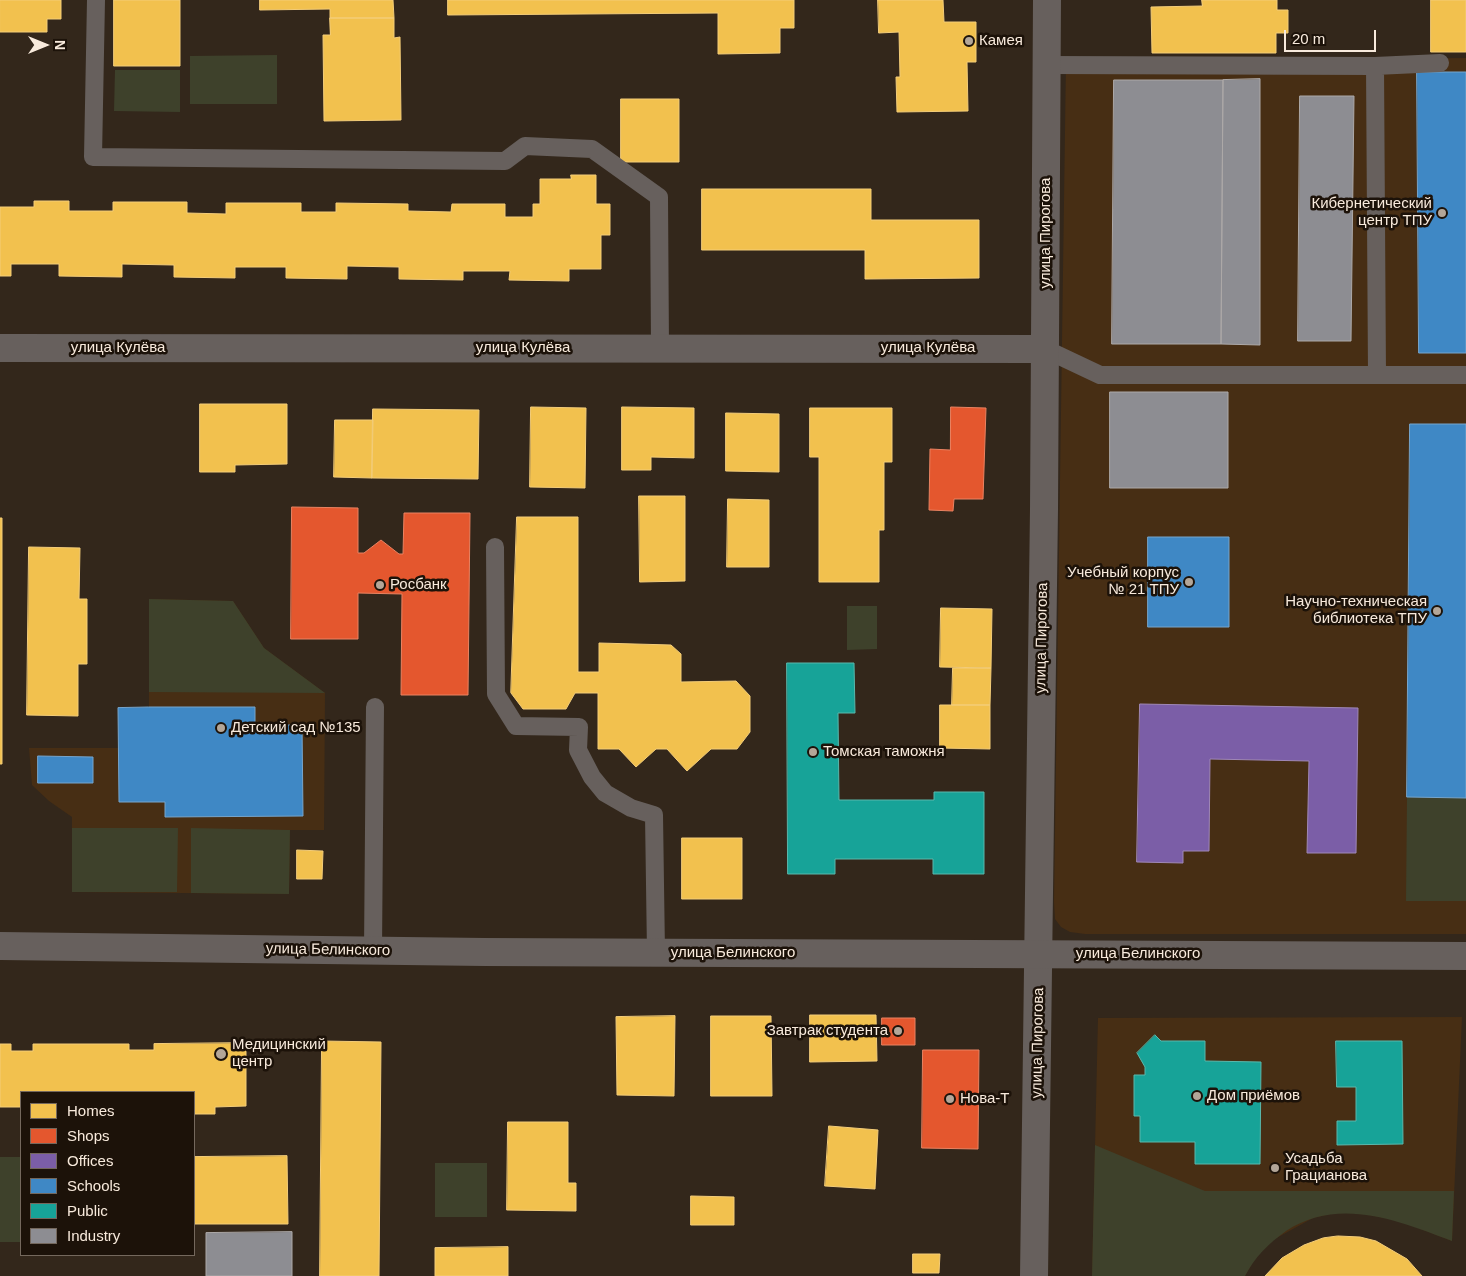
<!DOCTYPE html>
<meta charset="utf-8">
<style>
body{margin:0}
#map{position:relative;width:1466px;height:1276px;overflow:hidden;background:#33271b;font-family:Arial,sans-serif}
canvas{display:block}
.legend{position:absolute;left:20px;top:1091px;width:175px;height:165px;box-sizing:border-box;background:#1c1209;border:1px solid #74685d;margin:0;padding:6px 9px;list-style:none;font-size:15px;color:#f8eadc}
.legend li{display:flex;align-items:center;gap:10px;height:25px}
.legend b{width:25px;border:1px solid #74685d}
.north{position:absolute;left:20px;top:20px;width:50px;height:50px;-webkit-text-stroke:4px #1c1209;paint-order:stroke;rotate:90deg;font-size:14px;font-weight:700;line-height:20px;text-align:center;color:#f8eadc}
.north::after{content:'';display:block;margin:auto;width:18px;height:22px;background:#f8eadc;clip-path:polygon(50% 0,100% 100%,50% 72%,0 100%)}
.scale{position:absolute;left:1284px;top:30px;width:92px;height:22px;box-sizing:border-box;border:2px solid #f8eadc;border-top:0;padding-left:6px;font-size:15px;line-height:18px;white-space:nowrap;color:#f8eadc;-webkit-text-stroke:4px #1c1209;paint-order:stroke}
</style>
<div id="map">
<canvas width="1466" height="1276"></canvas>
<ul class="legend">
<li><b style="height:14px;background:#f2c14e"></b>Homes</li>
<li><b style="height:14px;background:#e4572e"></b>Shops</li>
<li><b style="height:14px;background:#7b5ea7"></b>Offices</li>
<li><b style="height:14px;background:#3f88c5"></b>Schools</li>
<li><b style="height:14px;background:#17a398"></b>Public</li>
<li><b style="height:14px;background:#8d8d92"></b>Industry</li>
</ul>
<div class="north">N</div>
<div class="scale">20 m</div>
</div>
<script>
const ctx = document.querySelector('canvas').getContext('2d');
ctx.lineJoin = 'round';
function fillPath(path, color) { ctx.fillStyle = color; ctx.fill(path, 'evenodd'); }
function trace(path, color, width, dash) { ctx.strokeStyle = color; ctx.lineWidth = width; ctx.lineCap = dash ? 'butt' : 'round'; ctx.setLineDash(dash || []); ctx.stroke(path); }
function label(font, color, halo, rows, align = 'center') {
  ctx.font = font + ' Arial,sans-serif'; ctx.lineWidth = 5; ctx.setLineDash([]); ctx.textBaseline = 'middle'; ctx.strokeStyle = halo; ctx.fillStyle = color; for (const [text, x, y, turn = 0] of rows) {
    ctx.save(); ctx.translate(x, y); ctx.rotate((+turn || 0) * Math.PI / 180); ctx.textAlign = isNaN(turn) ? turn : align; if (halo) ctx.strokeText(text, 0, 0); ctx.fillText(text, 0, 0); ctx.restore();
  }
}
const built = new Path2D(`
 M1466 58V934H1085L1070 932 1061 927 1055 919 1054 902 1066 61Z
 M149 599 233 601 264 648 325 693 324 830H290L289 894 72 892V817L49 801 32 785 29 748H118V708L149 707Z
 M1462 1017 1452 1241 1400 1221 1359 1213H1335L1313 1218 1271 1241 1254 1260 1245 1276H1092L1098 1018Z`);
const green = new Path2D(`
 M277 55V104H190V56Z
 M115 70H180V112L114 111Z
 M149 599 233 601 264 648 325 693 149 692Z
 M847 606H877V649L847 650Z
 M1407 797 1466 798V901H1406Z
 M72 828H178L177 892H72Z
 M191 828 290 830 289 894 191 893Z
 M1095 1145 1205 1191H1454L1452 1241C1399 1221 1339 1196 1286 1231 1268 1244 1255 1257 1245 1276H1092Z
 M0 1157H21V1242H0Z
 M435 1163H487V1217H435Z`);
const homes = new Path2D(`
 M0 0H61V19H47V32H0Z
 M114 0H180V66H114Z
 M260 0H393L394 18H330V9L260 10Z
 M448 0H794V28H780V53L718 54V13L448 15Z
 M878 0H943L944 22H976V62H967L968 111 897 112 896 77H900L899 32 879 33Z
 M1202 0H1277V10H1288V33H1276V53H1152L1151 7 1202 6Z
 M1431 0H1466V52H1431Z
 M330 18H394V38L400 37 401 120 324 121 323 35H330Z
 M621 99H679V162H621Z
 M571 175H596V204H610V235H601V269H569V281L509 280 510 271H463V280L399 279V267L347 266V279L286 278V267H235V278L174 277V265L122 264V277L59 276V264H11V276H0V207H34V201H69V211H113V202H187V213L226 214V203H301V212H336V203L408 204V211L451 212 452 204H505V217H533V204H540V179H571Z
 M702 189H871V220H979V278L865 279V250H702Z
 M200 404H287V464L235 465V472H200Z
 M531 407 586 408 585 488 530 487Z
 M622 407 694 408V458L651 457V470H622Z
 M810 408H892V462H884V530H879V582H819V457H810Z
 M373 409 479 410 478 479 372 478Z
 M726 413 779 414V472L726 471Z
 M335 420H373L372 478 334 477Z
 M639 496H685V581L640 582Z
 M728 499 769 500V567H727Z
 M517 517H578V672H599V643L671 645 681 654V682L736 681 750 696V732L737 749H711L687 771 667 749H656L636 767 619 749H598V693H575L566 709H523L511 693Z
 M0 518H2V764H0Z
 M29 547 80 548 79 599H87V664H78V716L27 715Z
 M941 608 992 609 991 668 940 667Z
 M953 668H991L990 705H952Z
 M940 705H990V749L940 748Z
 M682 838H742V899H682Z
 M297 850 323 851 322 879H297Z
 M810 1015H876L877 1061 810 1062Z
 M675 1016 674 1096 617 1095 616 1017Z
 M711 1016H771L772 1096H711Z
 M322 1041 381 1042 379 1276H320Z
 M246 1043V1106L215 1107V1114H194V1092H21V1107H0V1044H11V1051H33V1044H129V1050H154V1044Z
 M508 1122H568V1183H576V1211L507 1210Z
 M829 1126 878 1130 875 1189 825 1186Z
 M287 1156 288 1224H194V1157Z
 M691 1196 734 1197V1225H691Z
 M1338 1236 1360 1237 1376 1241 1407 1259 1422 1276H1265L1282 1258 1304 1245 1323 1238Z
 M508 1247V1276H435V1248Z
 M913 1254H940L939 1273H913Z`);
const shops = new Path2D(`
 M951 407 986 408 983 499H954L953 511 929 510 930 449 950 450Z
 M292 507 358 508V553H364L381 540 399 554H403L404 513H470L468 695H401L402 594 358 593V639H291Z
 M882 1018H915V1045H882Z
 M923 1050H979L978 1149 922 1148Z`);
const offices = new Path2D(`
 M1140 704 1358 708 1356 853H1307L1309 761 1210 759 1209 851H1183V863L1137 862Z`);
const schools = new Path2D(`
 M1417 72H1466V353H1419Z
 M1410 424H1466V798L1407 797Z
 M1148 537H1229V627H1148Z
 M149 707H255V725H302L303 816 165 817V802H119L118 708Z
 M38 756 93 757V783H38Z`);
const public = new Path2D(`
 M787 663H854L855 713H838L839 800H934V792H984V874H933V859H835V874H788Z
 M1155 1035 1161 1041H1205V1061L1261 1062 1260 1164H1195V1142H1140V1116H1134V1075H1145V1067L1137 1053Z
 M1336 1041H1402L1403 1144 1337 1145V1121H1356V1087H1337Z`);
const industry = new Path2D(`
 M1260 79V345L1221 344 1223 80Z
 M1114 80H1223L1221 344H1112Z
 M1300 96H1354L1351 341H1298Z
 M1110 392H1228V488H1110Z
 M292 1232V1276H206V1233Z`);
const service = new Path2D(`
 M96 0 93 157 505 161 525 146 592 149 659 197 660 348
 M1046 65 1375 66 1440 63
 M1375 66 1377 375
 M1045 349 1100 375H1466
 M495 547 496 694 516 726 579 727 578 750 592 777 605 793 631 808 654 815 656 953
 M373 951 375 707`);
const minor = new Path2D(`
 M0 348 1045 349
 M1034 1276 1044 509 1047 0`);
const tertiary = new Path2D(`
 M0 946 485 952 1466 956`);
const markers = [
 [969,41,5,"#b3a698"],
 [1442,213,5,"#b3a698"],
 [1189,582,5,"#b3a698"],
 [380,585,5,"#b3a698"],
 [1437,611,5,"#b3a698"],
 [221,728,5,"#b3a698"],
 [813,752,5,"#b3a698"],
 [898,1031,5,"#b3a698"],
 [221,1054,6,"#b3a698"],
 [1197,1096,5,"#b3a698"],
 [950,1099,5,"#b3a698"],
 [1275,1168,5,"#b3a698"]
];
const poiNames = [
 ["Камея",979,41],
 ["Кибернетический",1432,204,"right"],
 ["центр ТПУ",1432,221,"right"],
 ["Учебный корпус",1179,573,"right"],
 ["№ 21 ТПУ",1179,590,"right"],
 ["Росбанк",390,585],
 ["Научно-техническая",1427,602,"right"],
 ["библиотека ТПУ",1427,619,"right"],
 ["Детский сад №135",231,728],
 ["Томская таможня",823,752],
 ["Завтрак студента",888,1031,"right"],
 ["Медицинский",232,1045],
 ["центр",232,1062],
 ["Дом приёмов",1207,1096],
 ["Нова-Т",960,1099],
 ["Усадьба",1285,1159],
 ["Грацианова",1285,1176]
];
const streetNames = [
 ["улица Пирогова",1046,233,-90],
 ["улица Кулёва",118,348],
 ["улица Кулёва",523,348],
 ["улица Кулёва",928,348],
 ["улица Пирогова",1042,638,-89],
 ["улица Белинского",328,950,1],
 ["улица Белинского",733,953],
 ["улица Белинского",1138,954],
 ["улица Пирогова",1038,1043,-89]
];
fillPath(built, '#472e14');
fillPath(green, '#3e412b');
fillPath(homes, '#f2c14e');
trace(homes, '#f4cd79', 1);
fillPath(shops, '#e4572e');
trace(shops, '#ea8362', 1);
fillPath(offices, '#7b5ea7');
trace(offices, '#a088b7', 1);
fillPath(schools, '#3f88c5');
trace(schools, '#76a5cc', 1);
fillPath(public, '#17a398');
trace(public, '#5ab8ac', 1);
fillPath(industry, '#8d8d92');
trace(industry, '#ada9a8', 1);
trace(service, '#67605d', 18);
trace(minor, '#67605d', 28);
trace(tertiary, '#67605d', 28);
for (const [x, y, r, color] of markers) { const dot = new Path2D(); dot.arc(x, y, r, 0, 2 * Math.PI); ctx.fillStyle = color; ctx.fill(dot); trace(dot, '#1c1209', 2); }
label('15px', '#f8eadc', '#1c1209', poiNames, 'left');
label('15px', '#f8eadc', '#1c1209', streetNames);
</script>
